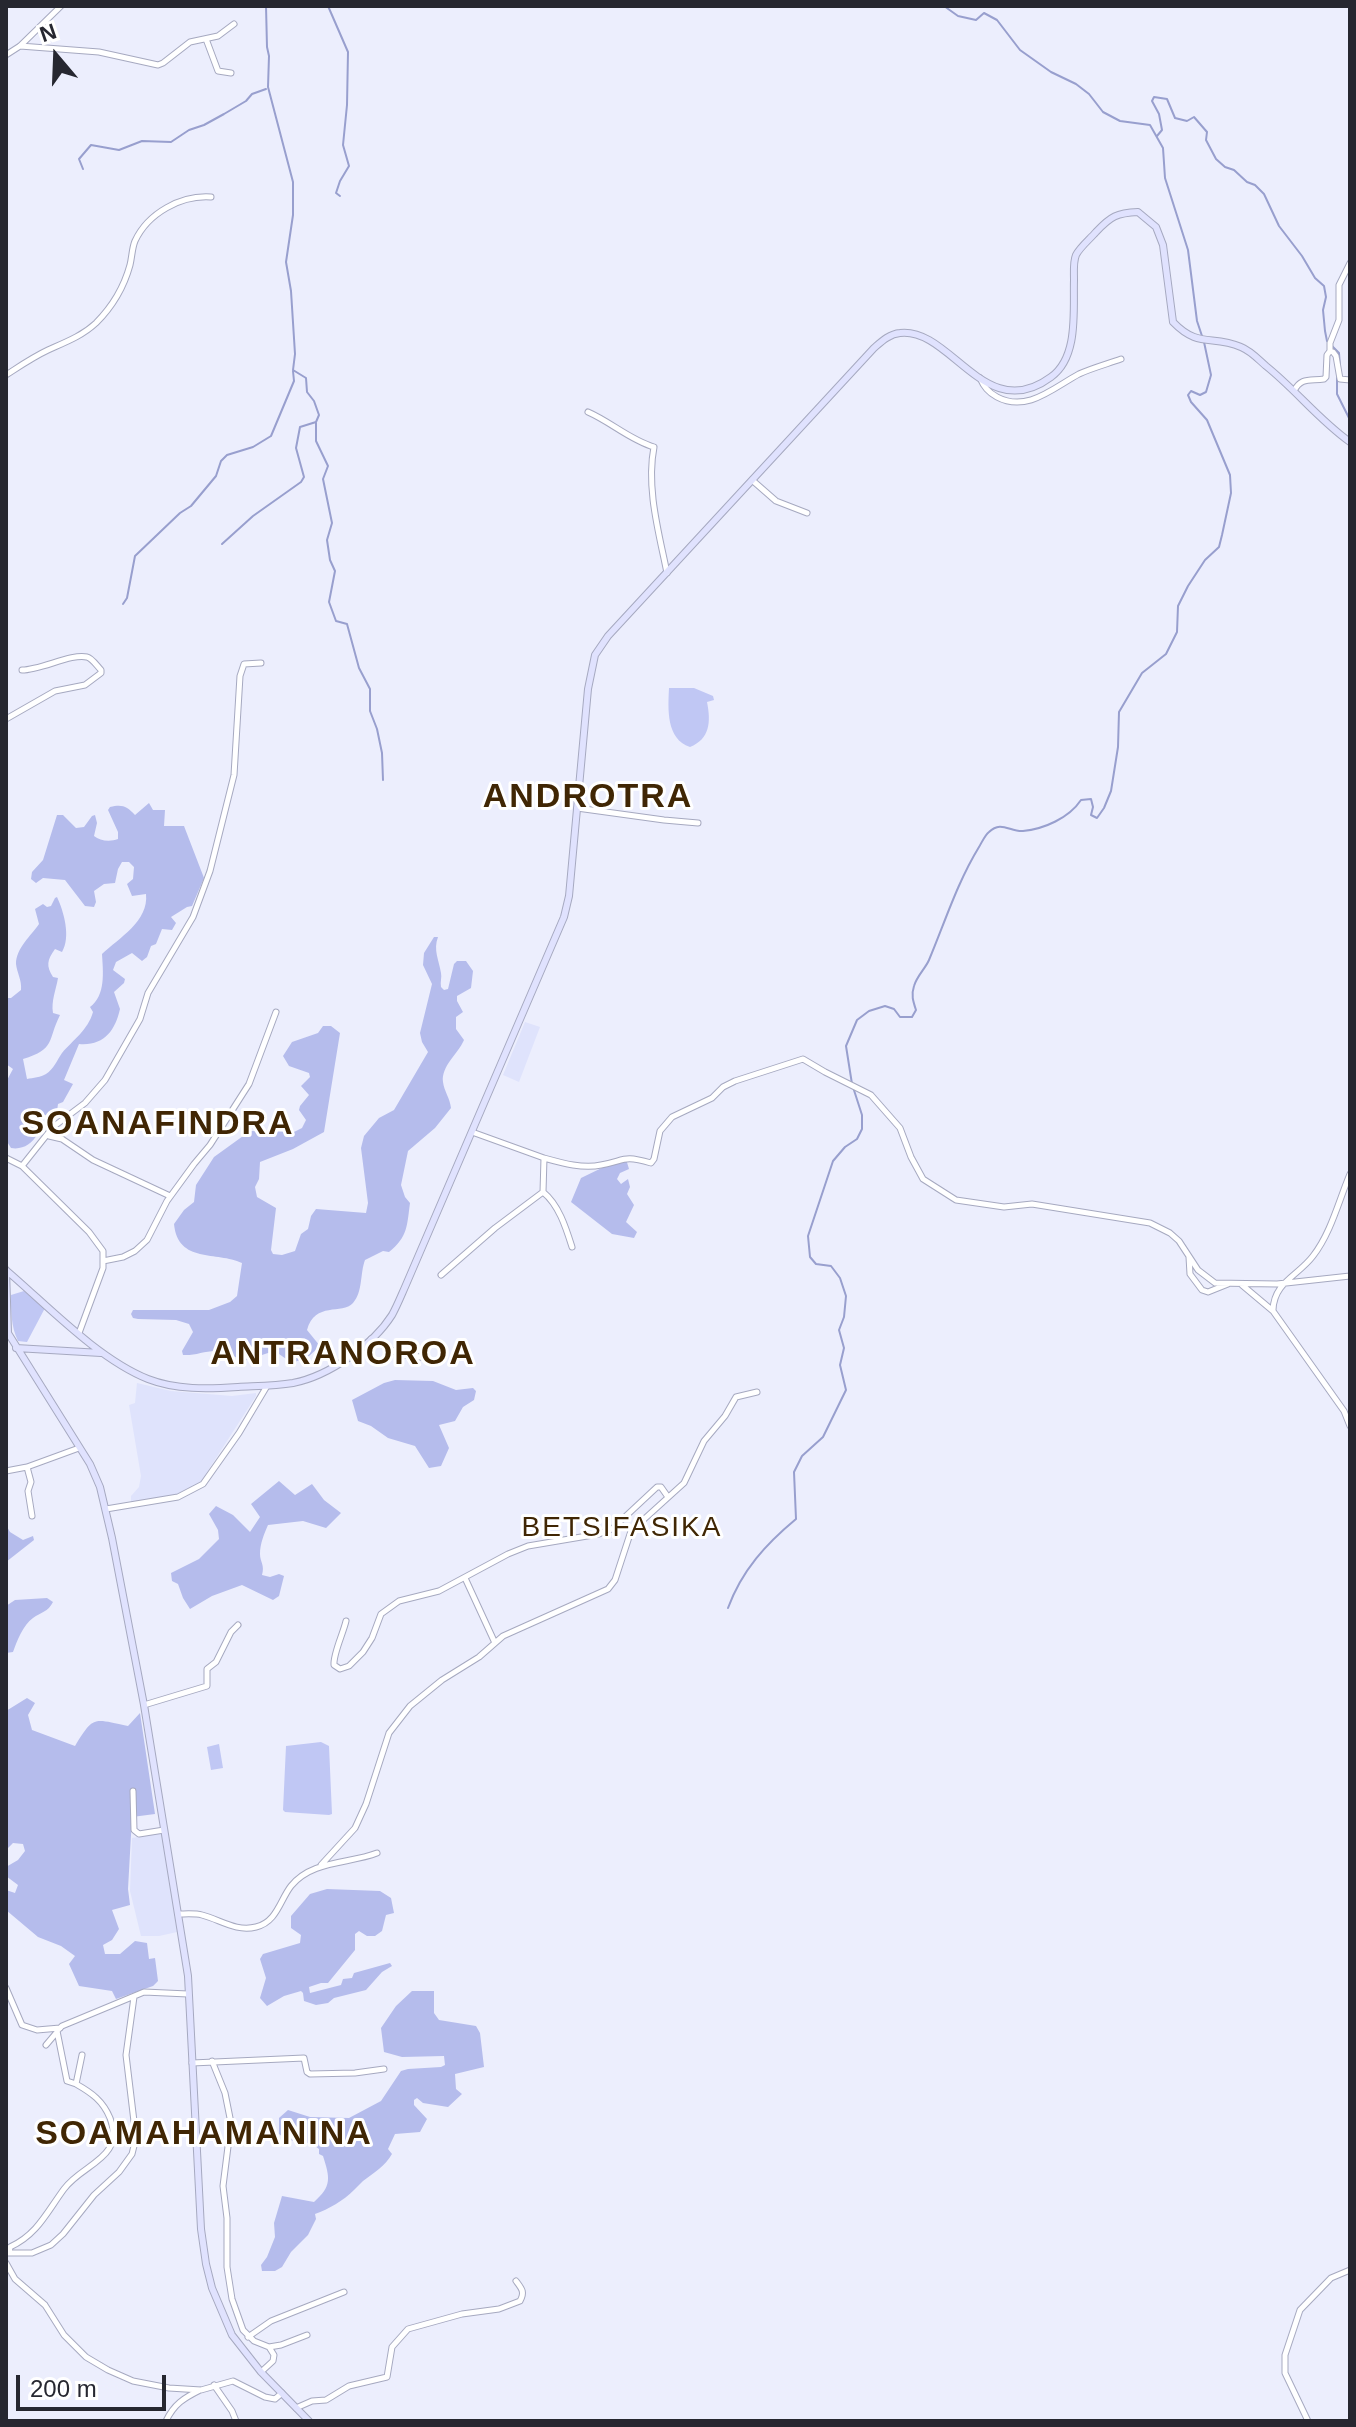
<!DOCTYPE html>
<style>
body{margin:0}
#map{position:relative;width:1356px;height:2427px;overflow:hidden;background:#eceefd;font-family:Helvetica,sans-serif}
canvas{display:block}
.frame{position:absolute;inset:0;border:8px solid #262730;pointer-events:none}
.north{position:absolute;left:16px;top:16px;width:80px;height:80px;-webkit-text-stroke:6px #fff;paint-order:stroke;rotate:341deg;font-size:22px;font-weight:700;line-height:32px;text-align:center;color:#262730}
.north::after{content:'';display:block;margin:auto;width:28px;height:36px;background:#262730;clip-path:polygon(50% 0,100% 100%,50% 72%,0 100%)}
.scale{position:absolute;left:16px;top:2375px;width:150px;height:36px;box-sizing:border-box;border:4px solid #262730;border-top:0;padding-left:10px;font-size:24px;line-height:28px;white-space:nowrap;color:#262730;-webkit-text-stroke:6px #fff;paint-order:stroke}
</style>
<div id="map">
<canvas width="1356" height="2427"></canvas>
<div class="frame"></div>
<div class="north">N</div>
<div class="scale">200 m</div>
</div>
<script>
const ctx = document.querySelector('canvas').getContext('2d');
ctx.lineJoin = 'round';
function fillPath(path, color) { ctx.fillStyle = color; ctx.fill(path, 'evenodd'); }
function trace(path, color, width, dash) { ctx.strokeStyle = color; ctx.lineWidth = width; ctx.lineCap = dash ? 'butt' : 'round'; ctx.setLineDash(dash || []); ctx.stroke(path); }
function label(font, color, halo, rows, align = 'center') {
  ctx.font = font + ' Helvetica,sans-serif'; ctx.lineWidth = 6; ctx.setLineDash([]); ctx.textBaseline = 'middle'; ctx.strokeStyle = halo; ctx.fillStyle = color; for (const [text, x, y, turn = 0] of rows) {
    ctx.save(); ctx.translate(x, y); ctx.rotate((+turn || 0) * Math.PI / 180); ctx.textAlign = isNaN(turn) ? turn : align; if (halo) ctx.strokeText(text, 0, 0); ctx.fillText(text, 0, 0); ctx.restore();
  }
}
const built = new Path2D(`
 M525 1022 540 1027 519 1082 503 1075Z
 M137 1383 171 1391 232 1396 256 1393V1396L200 1483 173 1496 131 1502V1496L139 1487 141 1476 129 1405 135 1403Z
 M162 1833 177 1932 159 1936H141L130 1891 132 1838Z`);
const green = new Path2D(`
 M669 688H694L713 696 714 700 707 702C711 722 710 739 690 747 666 739 668 709 669 688Z
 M24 1291 45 1308 27 1342 18 1341C11 1326 11 1312 11 1295Z
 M321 1742 329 1746 332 1814 329 1815 285 1812 283 1810 286 1746Z
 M219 1744 223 1768 211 1770 207 1747Z`);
const forest = new Path2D(`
 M149 803 153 810H165L164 826H184L204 878 192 906 187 907 171 917 176 923 172 930 162 929 156 944 151 946 147 957 142 961 132 953 116 962 113 970 125 979 124 983 114 992 120 1009C115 1031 104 1046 79 1044L64 1080 73 1084 63 1102 58 1104 57 1111 52 1116 39 1114C32 1121 33 1126 38 1134 31 1144 23 1150 11 1148L6 1140V1082L13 1069 6 1064V998H11L21 990C22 980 17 973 16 964 16 948 31 936 39 924L35 909 43 904 47 907 51 906 55 898 57 897C64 912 71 937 62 952L55 949C47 960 46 966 53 977L58 978C56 990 51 1001 53 1013L60 1015C47 1041 56 1049 23 1059L27 1079C33 1078 41 1077 46 1074 54 1069 57 1060 62 1053 73 1040 88 1030 93 1012L90 1007C106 995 103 972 102 954 119 938 149 921 146 894L132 896 127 884 133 879 134 867 129 862H122L118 869 115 883 104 884 94 891 96 902 94 907 85 906 65 880 43 878 36 883 31 879 32 872 43 860 57 815H63L76 828 84 827 92 816 95 815 97 823 94 836C100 841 110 842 118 839V832L108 810 110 807C122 804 127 806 135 815Z
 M434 937H438C433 950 439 960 441 973 442 977 440 982 441 987L444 990 448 989 454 964 457 961H466L473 971 471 988 457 996V1001L463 1012 456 1017V1029L464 1040C458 1054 441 1066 443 1082 444 1091 450 1098 451 1108L435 1128 408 1151 401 1185 405 1197 410 1203C407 1225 408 1237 389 1252L383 1251 365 1260C360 1273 363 1292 353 1303 342 1315 315 1301 307 1330L320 1346 308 1357 292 1363 279 1354 271 1352 244 1361C236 1358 228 1352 218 1351 206 1350 195 1356 183 1355L182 1351 193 1332 189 1324 176 1320 138 1319 133 1318 131 1314 133 1310H209L230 1302 237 1296 242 1263C217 1251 178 1264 174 1224L184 1210 194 1202 196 1185 214 1157 250 1131 294 1132 302 1128 306 1120 299 1110 300 1106 309 1095 301 1086 310 1077 309 1073 289 1066 283 1056 292 1042 318 1033 323 1026H331L340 1033 324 1132 293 1149 260 1162 259 1179 255 1187 257 1197 276 1208 271 1250 273 1254 282 1255 295 1251 301 1234 308 1229 311 1216 316 1209 366 1213 368 1203 361 1148 364 1136 379 1118 394 1110 428 1052 422 1042 420 1033 432 984 423 965 424 953Z
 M626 1159 629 1169 620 1173 617 1179 621 1184 628 1179 630 1187 627 1194 634 1205 626 1222 637 1232 634 1238 612 1234 571 1202 581 1178 612 1163Z
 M395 1380 433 1381 456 1390 473 1388 476 1391 474 1400 463 1407 455 1421 439 1425 449 1448 441 1466 429 1468 415 1446 388 1438 371 1426 358 1421 352 1400 384 1383Z
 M279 1481 295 1495 312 1484 324 1500 341 1513 326 1528 303 1521 268 1525C264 1534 260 1544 260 1554 260 1562 265 1565 262 1575L270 1577 279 1574 284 1576 279 1596 273 1600 242 1585 212 1596 190 1609 183 1598 178 1584 172 1581 171 1573 199 1559 219 1539 218 1530 209 1514 216 1506 233 1515 250 1532 260 1517 251 1504Z
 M6 1525 10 1532 23 1540 33 1536 34 1540 6 1562Z
 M47 1598 53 1602C48 1612 41 1612 33 1618 23 1625 17 1641 13 1652L6 1653V1606L15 1600Z
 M27 1698 35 1703 28 1715 32 1730 75 1746C94 1715 93 1719 128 1726L140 1713 155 1814 132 1817 128 1889 130 1905 112 1910 119 1929 112 1940 103 1945 105 1954H120L135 1941 147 1943 149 1959 155 1958 158 1981 153 1986 116 1999 112 1991 79 1986 69 1964 75 1956 61 1946 38 1937 6 1910V1890L15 1893 18 1885 6 1876V1867L18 1860 25 1851 23 1844 13 1843 6 1850V1711Z
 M327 1889 380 1891 391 1898 394 1913 386 1915 382 1931 375 1936H367L359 1931 355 1934V1950L328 1983H321L309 1987 310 1993 341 1985 343 1979 352 1978 354 1973 390 1963 392 1966 382 1972 366 1990 334 1998 328 2003 316 2005 304 2001 303 1993 301 1991 284 1996 267 2006 260 1998 266 1978 260 1959 263 1954 300 1943 301 1935 291 1928V1916L310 1894Z
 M412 1991H434V2013L439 2020 476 2026 480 2033 484 2067 455 2074 456 2089 462 2094 448 2107 423 2103 417 2098 414 2100V2105L427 2119 420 2132 395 2134 388 2149 392 2154C385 2166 374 2173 363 2181 360 2184 357 2187 354 2190 343 2201 329 2209 315 2214L316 2219 308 2235 291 2252 282 2267 275 2271H262L261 2265 267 2257 275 2237 274 2223 282 2196 314 2202C332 2186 330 2178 323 2156L319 2154V2149C305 2137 293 2146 279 2134V2118L288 2110 310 2117 349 2118 381 2101 401 2071 408 2069 441 2067 445 2065 444 2056 402 2057 384 2052 381 2028 396 2006Z`);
const stream = new Path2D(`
 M328 6 348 52 347 105 343 145 349 166 340 181 336 193 340 196
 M944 6 958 16 976 20 984 13 997 20 1020 50 1051 72 1076 84 1089 94 1103 112 1120 121 1150 125 1163 148 1165 178 1188 250 1197 321 1202 336
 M1157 136 1162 130 1159 114 1152 101 1154 97 1167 99 1175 118 1187 121 1194 117 1207 132 1206 140 1216 159 1225 167 1234 170 1247 182 1255 185 1264 194 1279 226 1302 256 1315 278 1324 286 1326 297 1323 310 1325 331 1327 341 1339 353 1340 367
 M83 169 79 159 91 145 119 150 142 141 171 142 189 130 204 125 224 114 246 101 252 94 266 89
 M1337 378V394L1350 420
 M316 423V441L328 466 323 479 332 523 327 540 330 560 335 571 329 602 336 621 347 624 359 668 370 689V711L377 729 382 753 383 780
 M222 544 253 516 301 482 304 477 296 448 300 427 316 422 319 415 314 401 307 392 306 378 293 370 295 354 291 291 286 262 293 215V182L268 87 269 56 267 47 266 6
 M123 604 127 598 135 556 180 513 191 506 216 476 221 461 227 455 253 447 271 436 294 381 293 371
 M728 1608C742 1570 766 1544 796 1519L794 1472 802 1456 823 1437 846 1390 840 1365 844 1348 839 1330 844 1317 846 1296 840 1278 831 1266 816 1264 810 1257 808 1236 833 1161 845 1147 857 1139 862 1129V1115L852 1084 846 1046 857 1020 869 1011 885 1006 894 1009 900 1017H912L916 1010C913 1001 911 995 914 986 917 976 925 969 929 960 945 922 957 883 979 847 982 842 985 835 989 832 1001 820 1010 832 1023 831 1044 829 1069 818 1081 800L1091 799 1093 807 1091 815 1097 818 1104 808 1111 791 1118 747 1119 712 1142 673 1166 654 1177 632 1178 606 1188 586 1205 560 1219 547 1222 535 1231 493 1230 475 1207 420 1191 402 1188 395 1191 391 1200 395 1206 392 1211 375 1204 342`);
const street = new Path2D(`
 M206 39 218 71 231 73
 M20 46 99 52 158 65 163 63 190 42 218 36 234 24
 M6 55 20 46 61 6
 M1330 351V343L1339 320V285L1350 263
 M6 375C20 366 33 357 48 350 66 342 82 336 96 323 113 306 124 287 130 265 132 257 132 248 135 241 148 213 181 195 211 197
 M980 378C984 387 988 392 997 397 1027 413 1053 388 1079 374 1092 368 1107 364 1121 359
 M1294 391C1301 377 1310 381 1324 379L1326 377 1327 355 1330 351 1333 352 1336 356 1340 379 1350 380
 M588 412C611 422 630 440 654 447 646 488 659 533 667 573
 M752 480 776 501 807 513
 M6 719 55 691 85 685 101 673V670C97 666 92 658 87 657 72 653 41 670 22 670
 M577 808 664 820 698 823
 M49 1136 62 1139 93 1160 170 1196
 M6 1158 22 1166 89 1232 103 1251V1268L79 1333
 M544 1158C562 1163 583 1169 601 1165 627 1160 622 1155 651 1163L654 1159 660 1131 672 1117 712 1098 723 1087 735 1081 803 1059 825 1072 871 1095 900 1128 911 1157 923 1179 956 1200 1004 1207 1032 1204 1150 1223 1170 1233 1179 1241 1198 1270 1215 1283 1277 1284 1350 1276
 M22 1166 53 1127 85 1103 105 1080 140 1019 148 993 193 917 210 871 234 775 240 676 244 664 261 663
 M543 1192C559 1205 566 1228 572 1247
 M1189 1257 1190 1274 1202 1290 1208 1292 1228 1284
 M103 1261 123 1257 135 1251 147 1240 167 1201 194 1164 210 1145 249 1084 276 1012
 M441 1275 495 1228 543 1192 544 1158 472 1132
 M1242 1285 1273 1311 1344 1411 1350 1426
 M1273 1310C1274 1282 1298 1276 1313 1256 1331 1233 1339 1200 1350 1174
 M371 1339 399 1354 427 1358
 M27 1467 31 1482 28 1491 32 1516
 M6 1471 27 1467 79 1448
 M106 1509 178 1497 203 1484 239 1433 267 1386
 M465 1578 495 1643
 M346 1621C343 1634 333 1654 334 1665L340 1669 349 1666 363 1652 372 1638 381 1614 399 1601 439 1591 508 1554 528 1546 599 1534 612 1529 657 1487H661L668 1497
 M144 1705 207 1686V1669L216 1662 231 1632 238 1625
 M133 1791 134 1830 139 1834 164 1830
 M321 1865 355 1828 366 1804 389 1733 410 1706 442 1680 479 1657 503 1636 608 1589 615 1580 631 1531 684 1483 704 1441 725 1416 736 1397 757 1392
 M178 1914C185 1914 195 1913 202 1915 221 1920 236 1932 256 1927 277 1922 280 1900 291 1886 312 1860 349 1864 377 1853
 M6 1988 22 2025 37 2030 60 2028
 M46 2045 57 2032
 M212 2061 225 2093 231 2123 223 2186 227 2218V2267L232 2299 243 2330 254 2341 269 2347 274 2355 273 2361 261 2372
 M192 2063 304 2058 307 2072 310 2074 355 2073 384 2069
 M76 2084 67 2081 57 2031 62 2026 144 1992 188 1994
 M6 2253H32L51 2245 63 2234 94 2195 119 2172 132 2154 136 2138 126 2055 134 1997
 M9 2253 10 2247C37 2235 47 2212 64 2189 83 2163 125 2159 110 2118 103 2101 92 2093 76 2084L82 2055
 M6 2263 15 2279 45 2305 64 2335 86 2357 108 2370 133 2381 169 2388 201 2390 233 2381 265 2397 275 2399 282 2393
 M248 2337 271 2321 344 2292
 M269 2347 281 2345 307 2335
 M214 2385 232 2411 236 2421
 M296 2408 312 2401 326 2400 349 2386 387 2377 392 2347 408 2329 462 2314 499 2309 520 2301C525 2292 522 2289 516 2281
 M166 2421C174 2404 184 2398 200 2390
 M1308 2421 1285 2373V2355L1300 2310 1331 2278 1350 2270`);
const secondary = new Path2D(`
 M6 1270 8 1333 90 1464 100 1487 112 1538 144 1705 188 1976 201 2229 206 2264 212 2288 232 2335 261 2372 309 2421
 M7 1271C48 1306 98 1359 148 1379 176 1390 208 1389 238 1387 256 1386 275 1386 293 1383 329 1376 373 1345 392 1315 397 1306 401 1296 405 1287L564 917 569 896 588 689 595 655 608 636 874 348C881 342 889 334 900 333 951 327 985 426 1051 377 1079 357 1073 310 1074 280 1074 272 1073 262 1076 255 1080 247 1090 239 1096 232 1111 216 1117 213 1138 212L1156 227 1163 245 1173 322C1199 349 1212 334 1241 347 1251 351 1259 360 1266 366 1296 390 1319 420 1350 442
 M16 1348 101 1353`);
const neighbourhoodNames = [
 ["BETSIFASIKA",622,1528]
];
const districtNames = [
 ["ANDROTRA",588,798],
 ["SOANAFINDRA",158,1125],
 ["ANTRANOROA",343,1355],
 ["SOAMAHAMANINA",204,2135]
];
fillPath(built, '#dfe3fc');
fillPath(green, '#c0c7f4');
fillPath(forest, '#b5bcec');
trace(stream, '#989fce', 2);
trace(street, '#a6a9c0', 7);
trace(secondary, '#a6a9c0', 8);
trace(street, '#fff', 5);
trace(secondary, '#e0e2fe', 6);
ctx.letterSpacing = '2px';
label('28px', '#402604', '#fff', neighbourhoodNames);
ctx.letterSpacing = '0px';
ctx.letterSpacing = '2px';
label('bold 34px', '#402604', '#fff', districtNames);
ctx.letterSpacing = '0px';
</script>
